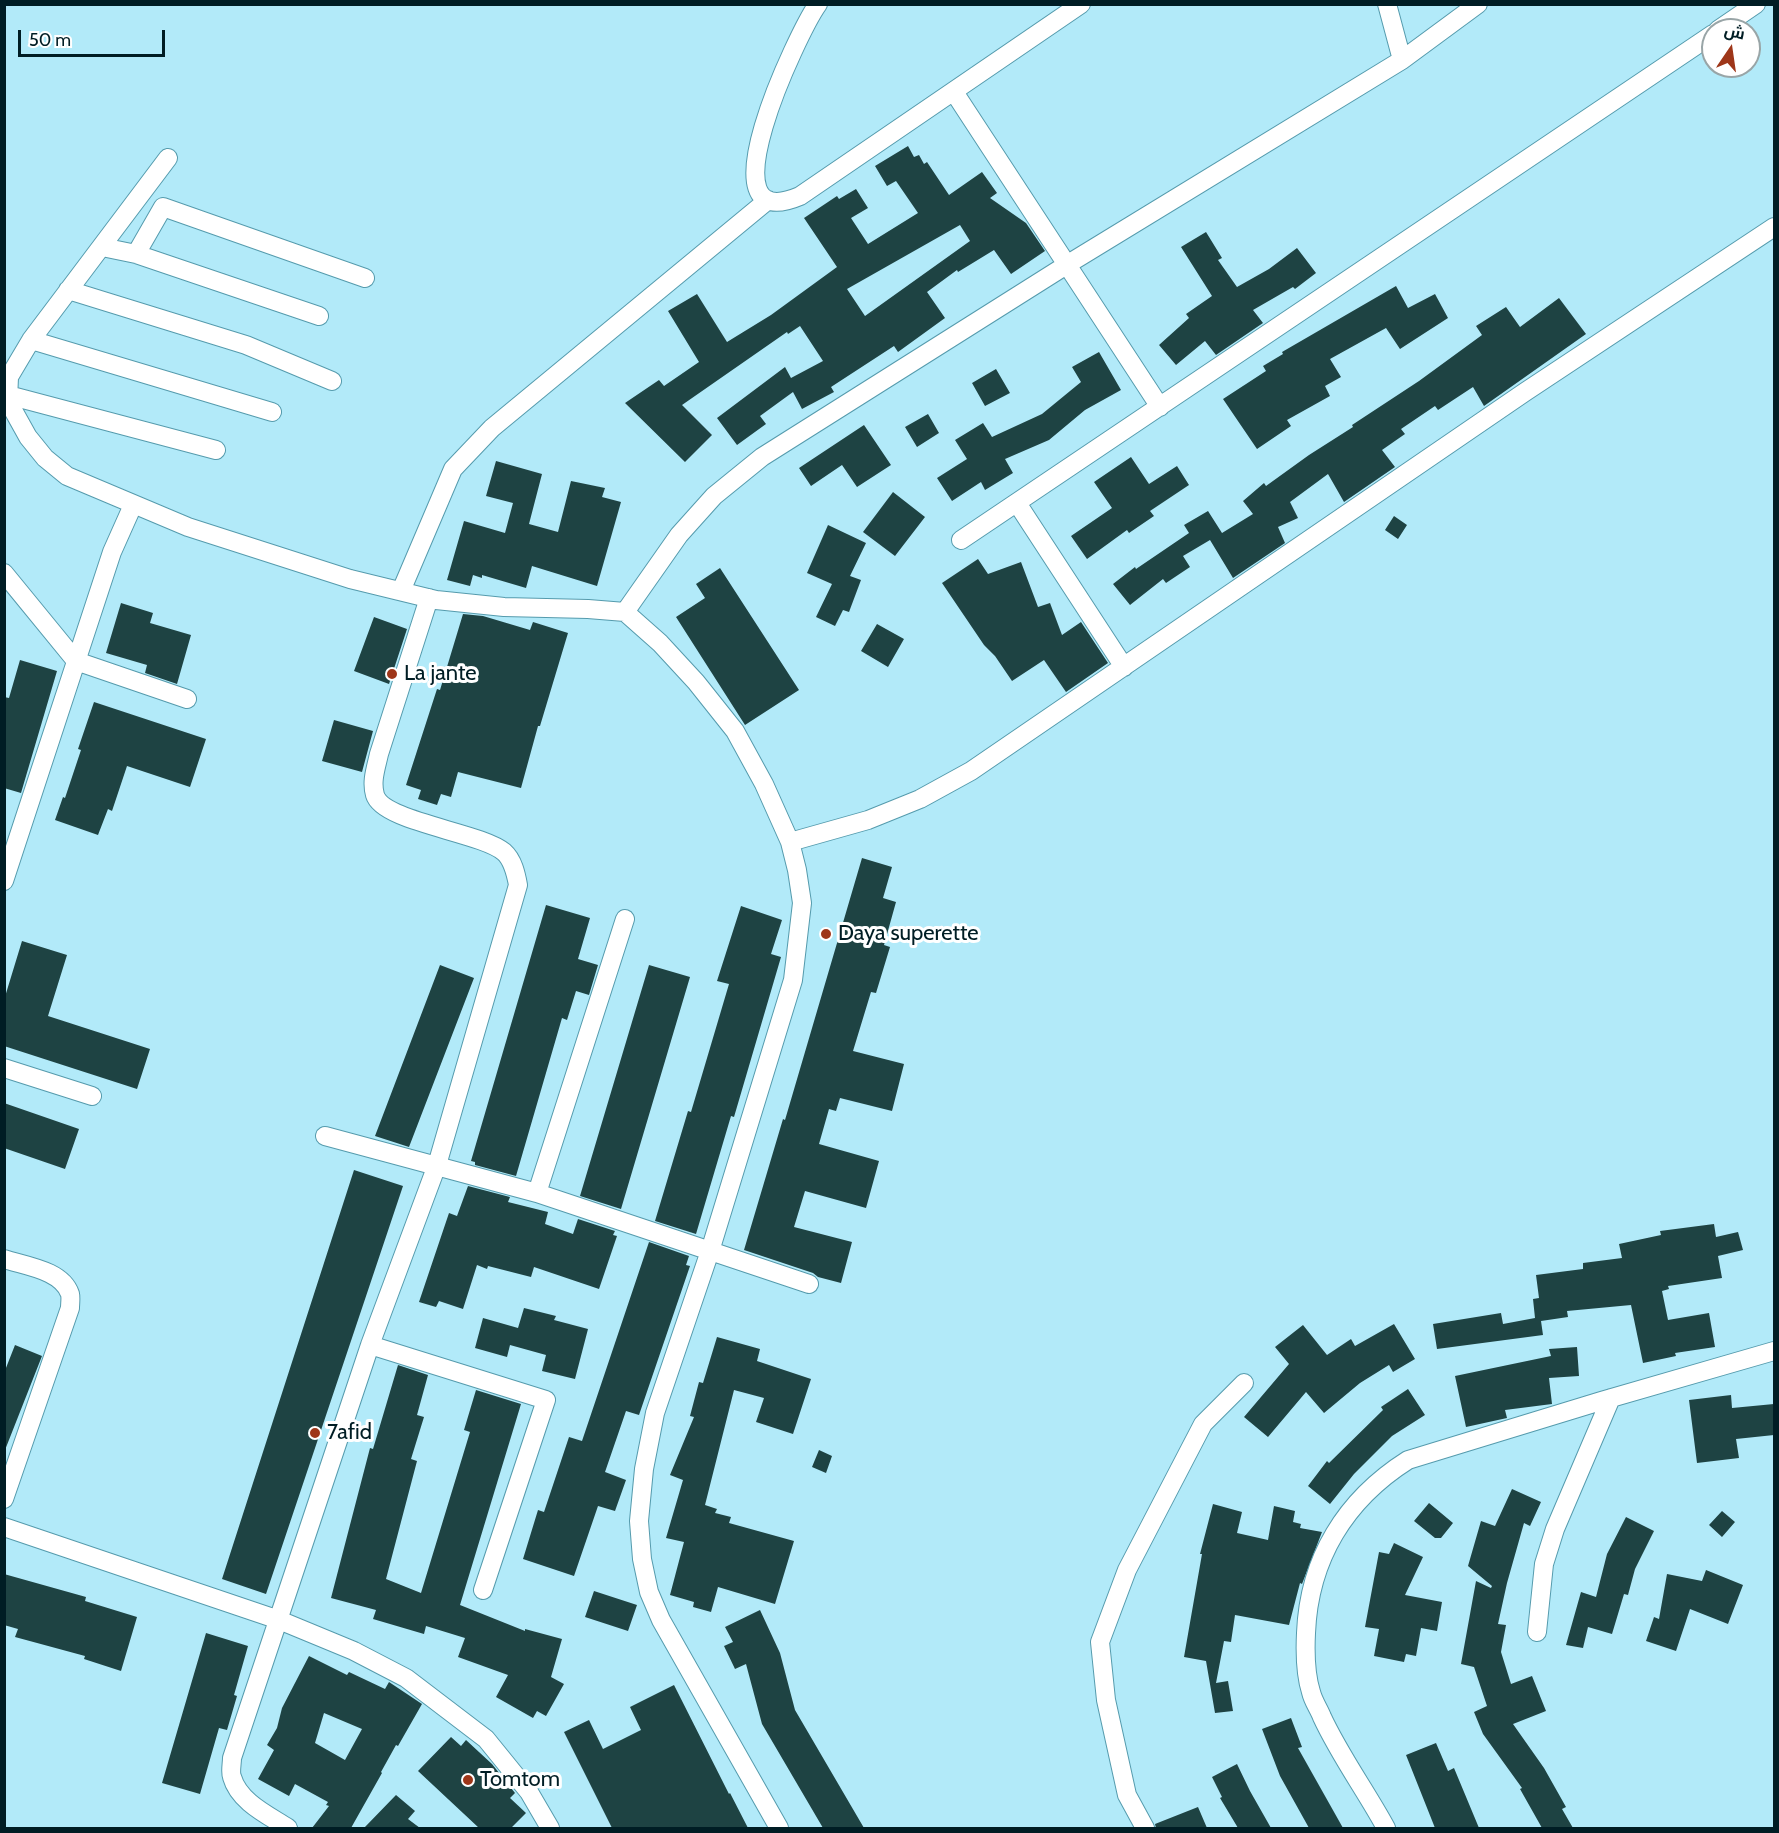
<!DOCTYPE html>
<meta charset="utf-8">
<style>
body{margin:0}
#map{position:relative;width:1779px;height:1833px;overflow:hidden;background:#b2eaf9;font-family:Cabin,Cairo,sans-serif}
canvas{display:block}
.frame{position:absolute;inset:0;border:6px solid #001d24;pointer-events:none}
.north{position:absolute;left:1701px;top:18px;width:60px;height:60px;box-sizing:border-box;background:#fff;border:2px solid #99a5a7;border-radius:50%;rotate:13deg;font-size:16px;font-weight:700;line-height:24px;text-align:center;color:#001d24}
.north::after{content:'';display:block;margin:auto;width:21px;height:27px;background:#9e3619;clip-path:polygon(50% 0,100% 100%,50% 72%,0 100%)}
.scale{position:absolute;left:18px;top:30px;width:147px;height:27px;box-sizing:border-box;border:3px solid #001d24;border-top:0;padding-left:8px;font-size:18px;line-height:21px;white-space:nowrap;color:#001d24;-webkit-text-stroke:4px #fff;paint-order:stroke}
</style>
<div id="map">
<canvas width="1779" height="1833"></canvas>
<div class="frame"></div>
<div class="north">ش</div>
<div class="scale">50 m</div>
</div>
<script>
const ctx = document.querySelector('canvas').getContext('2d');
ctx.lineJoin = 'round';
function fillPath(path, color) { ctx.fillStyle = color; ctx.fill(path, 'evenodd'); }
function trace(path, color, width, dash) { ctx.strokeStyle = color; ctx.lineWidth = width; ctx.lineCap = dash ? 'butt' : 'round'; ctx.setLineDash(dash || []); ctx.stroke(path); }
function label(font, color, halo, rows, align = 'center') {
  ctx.font = font + ' Cabin,sans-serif'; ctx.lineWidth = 6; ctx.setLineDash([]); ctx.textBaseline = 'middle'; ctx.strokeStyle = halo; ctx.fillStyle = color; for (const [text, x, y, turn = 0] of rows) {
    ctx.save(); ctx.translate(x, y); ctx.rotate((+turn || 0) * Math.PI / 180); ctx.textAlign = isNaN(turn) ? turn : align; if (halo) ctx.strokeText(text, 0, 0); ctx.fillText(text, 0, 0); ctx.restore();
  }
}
const building = new Path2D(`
 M908 146 914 157 919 155 924 164 927 162 949 195 982 172 997 193 990 198 1026 223 1045 251 1011 274 994 250 958 272 957 270 927 292 945 318 898 352 894 346 831 387 834 392 802 409 793 392 760 416 766 424 737 445 717 418 785 367 791 378 823 361 800 326 788 334 787 332 682 405 712 435 685 462 625 403 659 380 664 386 699 362 668 311 697 294 727 342 771 315 837 267 804 218 837 196 839 199 856 189 868 208 851 218 868 244 918 213 896 181 887 186 875 166ZM960 225 970 241 865 316 847 289Z
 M1206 232 1222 258 1218 260 1237 287 1269 269 1297 248 1316 273 1295 289 1293 287 1253 310 1263 323 1216 355 1205 341 1176 365 1159 345 1189 318 1186 314 1212 296 1181 247Z
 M1396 286 1408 308 1435 294 1448 318 1400 349 1386 328 1330 359 1341 377 1325 386 1330 396 1287 420 1291 426 1257 449 1223 399 1266 371 1263 366 1283 354 1282 352Z
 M1559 298 1586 334 1484 406 1473 387 1438 410 1435 406 1401 429 1405 434 1382 450 1395 467 1344 502 1328 474 1290 502 1298 518 1278 527 1285 543 1233 578 1210 540 1183 556 1190 567 1166 583 1163 579 1130 605 1113 584 1135 567 1136 569 1189 533 1184 525 1208 511 1222 533 1253 514 1243 501 1264 483 1266 486 1309 455 1353 427 1352 425 1419 381 1482 335 1476 326 1506 307 1520 327Z
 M1099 352 1121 390 1085 410 1049 440 1005 459 1013 473 985 490 981 482 952 501 937 478 967 459 955 440 983 423 992 437 1042 414 1081 382 1072 367Z
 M996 369 1010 393 985 406 972 383Z
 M928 414 939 433 917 447 905 427Z
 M864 425 891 465 857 487 842 465 811 486 799 468Z
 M1131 457 1149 484 1177 466 1189 485 1150 511 1154 516 1129 533 1127 530 1087 559 1071 536 1112 508 1094 482Z
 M496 461 542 474 529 524 558 532 571 481 605 488 602 497 621 502 597 586 532 566 526 588 482 575V578L473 575 470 586 447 580 464 521 505 533 513 503 486 496Z
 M893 492 925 517 895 556 863 532Z
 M1394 516 1407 525 1398 539 1385 530Z
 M828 525 866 543 850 576 861 580 849 612 843 610 835 626 816 617 832 584 807 573Z
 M978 559 988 574 1021 562 1038 607 1050 603 1062 635 1081 622 1108 663 1066 692 1044 660 1012 681 995 656 984 645 942 583Z
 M720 568 799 690 745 725 676 617 705 598 696 584Z
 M121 603 153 613 150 623 191 635 177 684 145 673 147 665 106 653Z
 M463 614 483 616 530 630 533 622 568 633 540 726H538L521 788 458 772 451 797 441 794 437 805 418 799 421 790 406 785 437 689 440 690Z
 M374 617 407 629 389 684 354 671Z
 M877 624 904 639 888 667 861 651Z
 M20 660 57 671 21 793 4 788V697L9 698Z
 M94 702 206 739 190 787 127 766 112 811 108 809 98 835 55 820 63 797 65 798 81 750 78 749Z
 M334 720 373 731 362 772 322 761Z
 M862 858 892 867 883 898 896 902 884 945 890 947 876 993 871 992 853 1051 904 1064 892 1111 840 1098 836 1111 829 1109 819 1144 879 1161 866 1208 805 1191 794 1227 852 1242 841 1283 818 1277 813 1273 744 1250 783 1119 785 1120Z
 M546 905 590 918 578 959 598 965 589 995 576 991 567 1020 562 1018 516 1176 475 1165V1162L471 1161Z
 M741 906 782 920 771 954 781 957 734 1117 731 1116 696 1234 655 1221 688 1111 691 1112 729 984 717 981Z
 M22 941 67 955 48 1016 150 1049 137 1089 4 1046V1000Z
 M440 965 474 978 409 1147 375 1136Z
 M649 965 690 977 621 1209 580 1196Z
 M4 1103 79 1129 65 1169 4 1148Z
 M354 1170 403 1186 266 1594 222 1579Z
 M468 1186 510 1197 508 1202 548 1212 545 1224 573 1234 578 1219 615 1231 613 1235 617 1236 599 1289 534 1267 531 1277 488 1266 487 1269 477 1265 463 1309 439 1301 436 1307 419 1302 449 1213 457 1216Z
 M1714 1224 1716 1237 1738 1232 1743 1250 1718 1256 1722 1278 1668 1286 1669 1289 1662 1291 1668 1320 1709 1313 1715 1347 1675 1353 1676 1356 1643 1363 1631 1305 1567 1311 1568 1317 1541 1321 1543 1335 1437 1349 1433 1324 1501 1313 1503 1324 1535 1318 1533 1299 1539 1298 1536 1275 1583 1269V1263L1622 1258 1619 1244 1661 1235 1660 1231Z
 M649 1242 689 1256 686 1265 690 1266 639 1415 626 1411 605 1472 626 1480 615 1511 598 1506 574 1576 523 1559 538 1510 544 1512 569 1437 582 1441Z
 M524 1308 556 1316 554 1320 588 1329 575 1379 542 1371 546 1355 510 1345 507 1357 475 1348 483 1318 518 1328Z
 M1394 1324 1415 1359 1393 1372 1389 1365 1360 1383 1324 1413 1306 1392 1268 1437 1244 1417 1289 1364 1275 1347 1303 1325 1327 1355 1351 1339 1355 1346Z
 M717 1337 760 1349 757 1361 811 1379 793 1434 756 1422 764 1398 734 1390 705 1505 717 1509 715 1513 731 1517 729 1523 794 1541 775 1604 718 1587 711 1612 693 1607 694 1602 670 1595 684 1542 666 1538 683 1480 670 1475 694 1417 690 1416 699 1382 703 1383Z
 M15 1345 42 1356 5 1450 4 1373Z
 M1577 1347 1579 1376 1549 1378 1552 1404 1505 1410 1507 1418 1466 1427 1455 1376 1551 1356 1549 1349Z
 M398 1365 428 1375 417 1415 424 1417 411 1459 417 1461 386 1579 421 1593 470 1432 464 1430 476 1390 521 1404 460 1605 525 1631V1629L562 1639 551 1677 564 1684 546 1716 537 1711 533 1718 496 1697 508 1675 458 1657 465 1638 426 1626 424 1634 373 1619 376 1610 331 1598 370 1448 373 1449Z
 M1408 1389 1425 1415 1392 1436 1354 1474 1330 1504 1308 1486 1327 1461 1329 1463 1383 1410 1381 1407Z
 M1731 1395 1732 1408 1774 1404V1435L1736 1439 1739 1458 1697 1463 1689 1400Z
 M819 1450 832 1456 826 1473 812 1467Z
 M1512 1489 1541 1502 1530 1526 1524 1523 1507 1583 1498 1624 1506 1625 1501 1652 1511 1684 1532 1676 1546 1711 1513 1724 1544 1768 1566 1807 1562 1809 1573 1828H1542L1520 1789 1522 1788 1483 1734 1474 1712 1487 1706 1474 1667 1461 1664 1476 1581 1491 1588 1492 1586 1468 1566 1481 1521 1495 1526Z
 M1429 1503 1453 1523 1441 1538H1435L1414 1521Z
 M1213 1504 1242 1512 1237 1533 1268 1540 1274 1506 1295 1511 1293 1522 1301 1524 1300 1528 1322 1532 1302 1584 1300 1583 1289 1625 1235 1615 1231 1642 1224 1641 1216 1683 1228 1681 1233 1711 1215 1713 1206 1661 1184 1657 1202 1554H1200Z
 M1722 1511 1735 1522 1722 1537 1709 1525Z
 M1626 1517 1654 1531 1635 1569 1628 1595 1624 1594 1612 1634 1588 1627 1583 1648 1566 1645 1581 1592 1596 1597 1607 1554Z
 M1394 1543 1423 1557 1405 1595 1442 1602 1437 1631 1421 1628 1416 1656 1406 1654 1404 1662 1374 1656 1379 1629 1365 1627 1379 1552 1389 1554Z
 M1706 1570 1743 1585 1728 1624 1690 1609 1676 1651 1646 1641 1654 1617 1659 1619 1667 1574 1702 1581Z
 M4 1574 86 1597 85 1601 137 1617 121 1671 84 1659 85 1656 15 1637 18 1629 4 1625Z
 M594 1591 637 1605 628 1631 585 1617Z
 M760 1610 780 1653 795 1710 864 1828H823L762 1724 746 1664 735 1669 724 1646 733 1642 725 1627Z
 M206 1633 248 1646 234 1695 237 1696 227 1730 219 1728 200 1794 162 1783Z
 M309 1656 347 1675 349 1672 385 1689 389 1682 422 1704 398 1746 396 1745 381 1772 382 1773 351 1828H312L329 1806 326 1805 328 1802 295 1784 289 1796 258 1779 274 1750 267 1745 277 1728 282 1708ZM324 1713 362 1729 345 1760 315 1743Z
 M674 1685 729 1794 730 1793 748 1828H612L564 1732 589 1720 603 1749 641 1730 630 1707Z
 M1291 1718 1302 1747 1298 1748 1343 1828H1309L1280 1776 1262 1729Z
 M451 1737 461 1746 466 1740 492 1764 515 1793 510 1798 526 1813 511 1828H479L418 1771Z
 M1436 1743 1448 1771 1454 1768 1479 1828H1435L1406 1755Z
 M1237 1764 1250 1791 1271 1828H1238L1220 1798 1222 1797 1212 1777Z
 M396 1795 415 1811 408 1819 420 1828H364Z
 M1198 1807 1207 1828H1156L1155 1824Z`);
const minor = new Path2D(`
 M818 4C798 32 699 239 800 196L1081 4
 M1387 4 1402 60
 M1718 30 1756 4
 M954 92 1160 407
 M168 158 31 340 9 377 8 401 28 437 45 458 67 476 188 527 350 579 436 600 504 607 588 609 625 612 660 643 696 682 735 731 764 784 790 842 797 870 802 903 793 980 710 1251 655 1413 644 1469 639 1521 642 1559 649 1592 661 1620 779 1828
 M102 247 136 254 319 316
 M136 254 163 207 365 278
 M68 290 246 345 332 381
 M31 340 272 412
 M8 395 216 450
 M1017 503 1124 667
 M961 540 1713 34
 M4 573 76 661 187 699
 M401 591 453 469 492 428 768 200
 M625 612 679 535 714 496 762 457 1068 264 1402 60 1478 4
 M790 842 868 820 920 799 971 771 1525 392 1774 227
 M4 881 112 552 133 505
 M4 1068 92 1096
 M325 1136 537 1193 809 1284
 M537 1193 625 919
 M4 1259C25 1266 62 1270 70 1294 71 1298 70 1304 70 1308L4 1499
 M370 1345 546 1400 483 1590
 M4 1527 279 1620 354 1651 406 1678 486 1739 529 1792 550 1828
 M1537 1632 1544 1564 1555 1529 1611 1398
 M288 1828C268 1815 239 1802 232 1777 230 1772 232 1764 232 1758L370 1345 437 1165 518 885C516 874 513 860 504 852 480 832 383 822 375 795 371 781 376 768 379 754L429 598
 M1145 1828 1127 1795 1106 1700 1100 1642 1127 1570 1203 1424 1244 1383
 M1386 1828C1366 1791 1340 1756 1322 1717 1319 1709 1313 1701 1311 1692 1305 1673 1305 1653 1306 1633 1309 1559 1345 1500 1408 1460L1601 1401 1774 1351`);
const markers = [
 [392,674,6,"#9e3619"],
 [826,934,6,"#9e3619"],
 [315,1433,6,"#9e3619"],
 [468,1780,6,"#9e3619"]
];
const poiNames = [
 ["La jante",404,674],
 ["Daya superette",838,934],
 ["7afid",327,1433],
 ["Tomtom",480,1780]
];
fillPath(building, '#1e4343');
trace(minor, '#559bad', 20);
trace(minor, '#fff', 18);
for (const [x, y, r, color] of markers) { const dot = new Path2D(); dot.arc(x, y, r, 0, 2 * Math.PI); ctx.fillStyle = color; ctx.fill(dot); trace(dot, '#fff', 2); }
label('22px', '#001d24', '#fff', poiNames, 'left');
</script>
